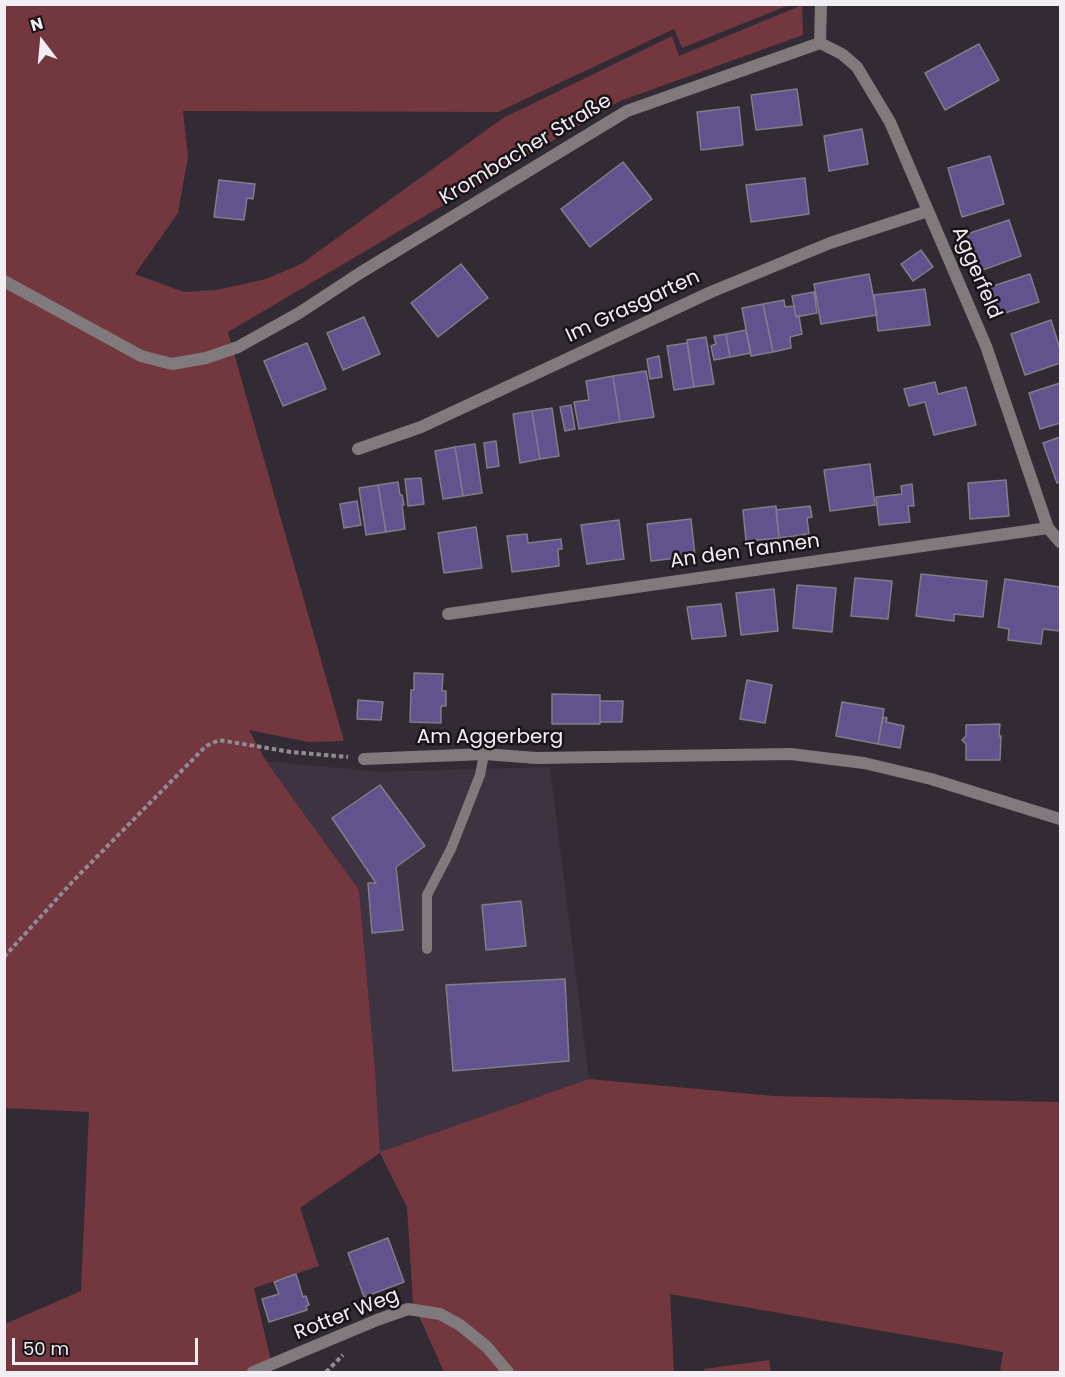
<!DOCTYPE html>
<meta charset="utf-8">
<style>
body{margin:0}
#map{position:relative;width:1065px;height:1377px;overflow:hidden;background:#322b33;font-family:Poppins,sans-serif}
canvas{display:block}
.frame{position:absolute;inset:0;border:6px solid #f3eef4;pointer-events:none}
.north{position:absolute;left:12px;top:12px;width:60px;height:60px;-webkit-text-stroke:4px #181518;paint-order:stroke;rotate:344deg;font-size:16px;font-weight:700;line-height:24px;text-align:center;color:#f3eef4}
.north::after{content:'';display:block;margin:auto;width:21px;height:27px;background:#f3eef4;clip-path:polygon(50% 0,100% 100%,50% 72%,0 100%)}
.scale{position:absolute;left:12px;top:1338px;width:186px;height:27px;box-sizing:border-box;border:3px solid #f3eef4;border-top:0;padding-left:8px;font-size:18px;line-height:21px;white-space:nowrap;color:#f3eef4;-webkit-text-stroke:4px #181518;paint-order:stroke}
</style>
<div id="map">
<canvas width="1065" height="1377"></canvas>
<div class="frame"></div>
<div class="north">N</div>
<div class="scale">50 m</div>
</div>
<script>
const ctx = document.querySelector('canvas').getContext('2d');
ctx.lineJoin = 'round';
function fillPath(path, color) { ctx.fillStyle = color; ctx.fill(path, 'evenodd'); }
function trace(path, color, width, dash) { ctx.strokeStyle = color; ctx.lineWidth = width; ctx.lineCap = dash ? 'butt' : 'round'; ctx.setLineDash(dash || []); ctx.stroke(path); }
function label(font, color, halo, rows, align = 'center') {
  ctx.font = font + ' Poppins,sans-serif'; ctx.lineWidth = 5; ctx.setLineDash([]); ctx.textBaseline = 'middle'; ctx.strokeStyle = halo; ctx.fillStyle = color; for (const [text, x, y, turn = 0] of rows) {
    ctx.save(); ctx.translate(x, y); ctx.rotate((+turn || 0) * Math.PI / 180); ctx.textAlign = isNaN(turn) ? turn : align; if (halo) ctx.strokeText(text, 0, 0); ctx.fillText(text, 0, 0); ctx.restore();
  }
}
const built = new Path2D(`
 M266 761 378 772 550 767 589 1079 380 1152 375 1069 359 890Z`);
const green = new Path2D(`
 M5 5H789L682 48 674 29 498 112 183 111 188 157 178 213 135 274 184 292 216 290 266 279 301 264 503 118 672 36 679 56 802 5 803 35 620 101 228 332 344 741 309 742 249 730 266 761 359 890 375 1069 380 1152 589 1079 774 1096 1060 1102V1372H1000L1003 1352 670 1294 674 1372H444L413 1303 407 1207 380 1153 300 1208 319 1266 254 1288 272 1365 253 1372H5V1324L81 1291 89 1112 5 1108Z
 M769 1360 771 1372H705L704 1369Z`);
const building = new Path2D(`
 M979 44 999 80 945 110 925 73Z
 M797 89 802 125 756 130 751 95Z
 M739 107 743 145 701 150 697 112Z
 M862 129 868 164 829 171 824 136Z
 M990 156 1004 204 962 217 948 168Z
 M623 162 652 199 590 247 561 209Z
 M805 178 809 214 751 222 746 185Z
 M219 180 255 184 253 199 247 198 244 220 214 217Z
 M1009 220 1021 256 980 271 967 234Z
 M921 250 933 267 913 281 901 264Z
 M461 264 488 298 438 337 411 303Z
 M869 274 877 315 821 324 814 284Z
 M1030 274 1039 302 996 316 987 288Z
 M925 289 930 325 878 331 874 295Z
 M814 292 817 313 796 317 792 296Z
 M784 300 785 307 794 306 796 317 799 316 802 334 790 337 791 348 773 352 763 304Z
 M763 304 773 352 751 356 742 308Z
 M364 317 380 354 343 370 327 333Z
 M1051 320 1060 349V363L1025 375 1011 334Z
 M746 330 751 353 730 357 726 334Z
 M726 334 730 357 714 360 711 346 716 344 714 336Z
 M706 337 714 384 694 387 687 340Z
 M307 343 326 389 283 406 264 361Z
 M687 343 694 387 674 390 667 346Z
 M659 356 662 377 650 379 647 359Z
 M646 371 654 417 620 422 613 376Z
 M613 376 620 422 579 429 574 402 589 400 586 381Z
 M935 382 938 394 966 387 976 425 934 435 925 402 909 406 904 389Z
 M1060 383V423L1040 429 1029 393Z
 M571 405 575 429 565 431 560 407Z
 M552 408 559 456 540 459 532 411Z
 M532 411 540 459 520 463 513 414Z
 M1060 437V482L1057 483 1043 443Z
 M496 441 499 466 487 468 484 443Z
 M475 444 482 493 463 496 455 447Z
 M455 447 463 496 443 499 435 451Z
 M870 464 875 505 830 511 824 470Z
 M421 478 424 504 408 506 405 479Z
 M1006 480 1009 516 970 519 968 483Z
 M398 482 400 495H402L404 505H402L405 529 386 532 378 485Z
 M912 484 914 506H908L910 522 879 525 876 497 902 494 901 486Z
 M378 485 386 532 366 535 359 488Z
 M357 501 361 525 344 528 340 504Z
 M776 506 779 538 746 541 743 510Z
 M810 506 812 517 807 518 809 534 779 538 776 510Z
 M691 519 695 556 651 561 647 524Z
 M619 520 624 559 587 564 581 525Z
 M476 527 482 568 444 573 438 533Z
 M527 534 528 543 561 539 562 549H558L559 566 512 572 507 536Z
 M921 574 987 581 983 617 954 614V621L916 616Z
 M855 578 892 581 888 619 851 616Z
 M1005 579 1060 587V631L1043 629 1041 644 1008 640 1009 629 998 627Z
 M797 585 836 588 832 632 793 628Z
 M774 589 778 631 741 635 736 593Z
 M721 604 726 636 692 639 687 607Z
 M414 673 443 674 442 691H446V706H441V723L410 722 411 690H414Z
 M747 680 772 685 765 723 740 719Z
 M552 694 600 695V724H552Z
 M358 700 383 702 381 720 357 719Z
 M600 701H623L622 722H600Z
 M842 702 884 709 878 744 836 736Z
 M883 717 887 718 886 722 904 726 900 748 878 744Z
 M1000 724 999 736H1001L1000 760H966V744L962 740 966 736V725Z
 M380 785 425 846 396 867 403 930 372 933 368 883H376L332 818Z
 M521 901 526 946 486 950 482 905Z
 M565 979 569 1061 453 1071 446 985Z
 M388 1238 404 1282 364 1297 348 1253Z
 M296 1274 303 1297 306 1296 309 1305 306 1306 307 1310 269 1322 262 1299 279 1294 274 1282Z`);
const path = new Path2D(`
 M4 957 74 880 206 746 219 740 291 752 348 757
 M326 1372 343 1355`);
const lane = new Path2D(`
 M427 949V895L451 849 480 775 484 754`);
const street = new Path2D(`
 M820 43 842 54 857 67 890 122 986 346 1048 528 1060 542
 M4 281 141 356 172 364 206 358 238 347 299 313 360 273 627 111 820 43 821 4
 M358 449 421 427 711 292 830 243 928 211
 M448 614 1048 528
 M364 759 484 754 537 758 791 754 864 763 931 779 1060 819
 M253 1372 377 1320 408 1309 440 1314 460 1325 487 1347 508 1372`);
const streetNames = [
 ["Krombacher Straße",526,150,-31],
 ["Aggerfeld",976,273,67],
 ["Im Grasgarten",633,307,-25],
 ["An den Tannen",745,552,-8],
 ["Am Aggerberg",490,738],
 ["Rotter Weg",347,1315,-21]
];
fillPath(built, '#3e3340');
fillPath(green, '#733740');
fillPath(building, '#61548e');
trace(building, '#7f7e89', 1.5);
trace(path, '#918b92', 4, [4.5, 3]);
trace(lane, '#807a7d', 10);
trace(street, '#807a7d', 12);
label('20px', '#f3eef4', '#181518', streetNames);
</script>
